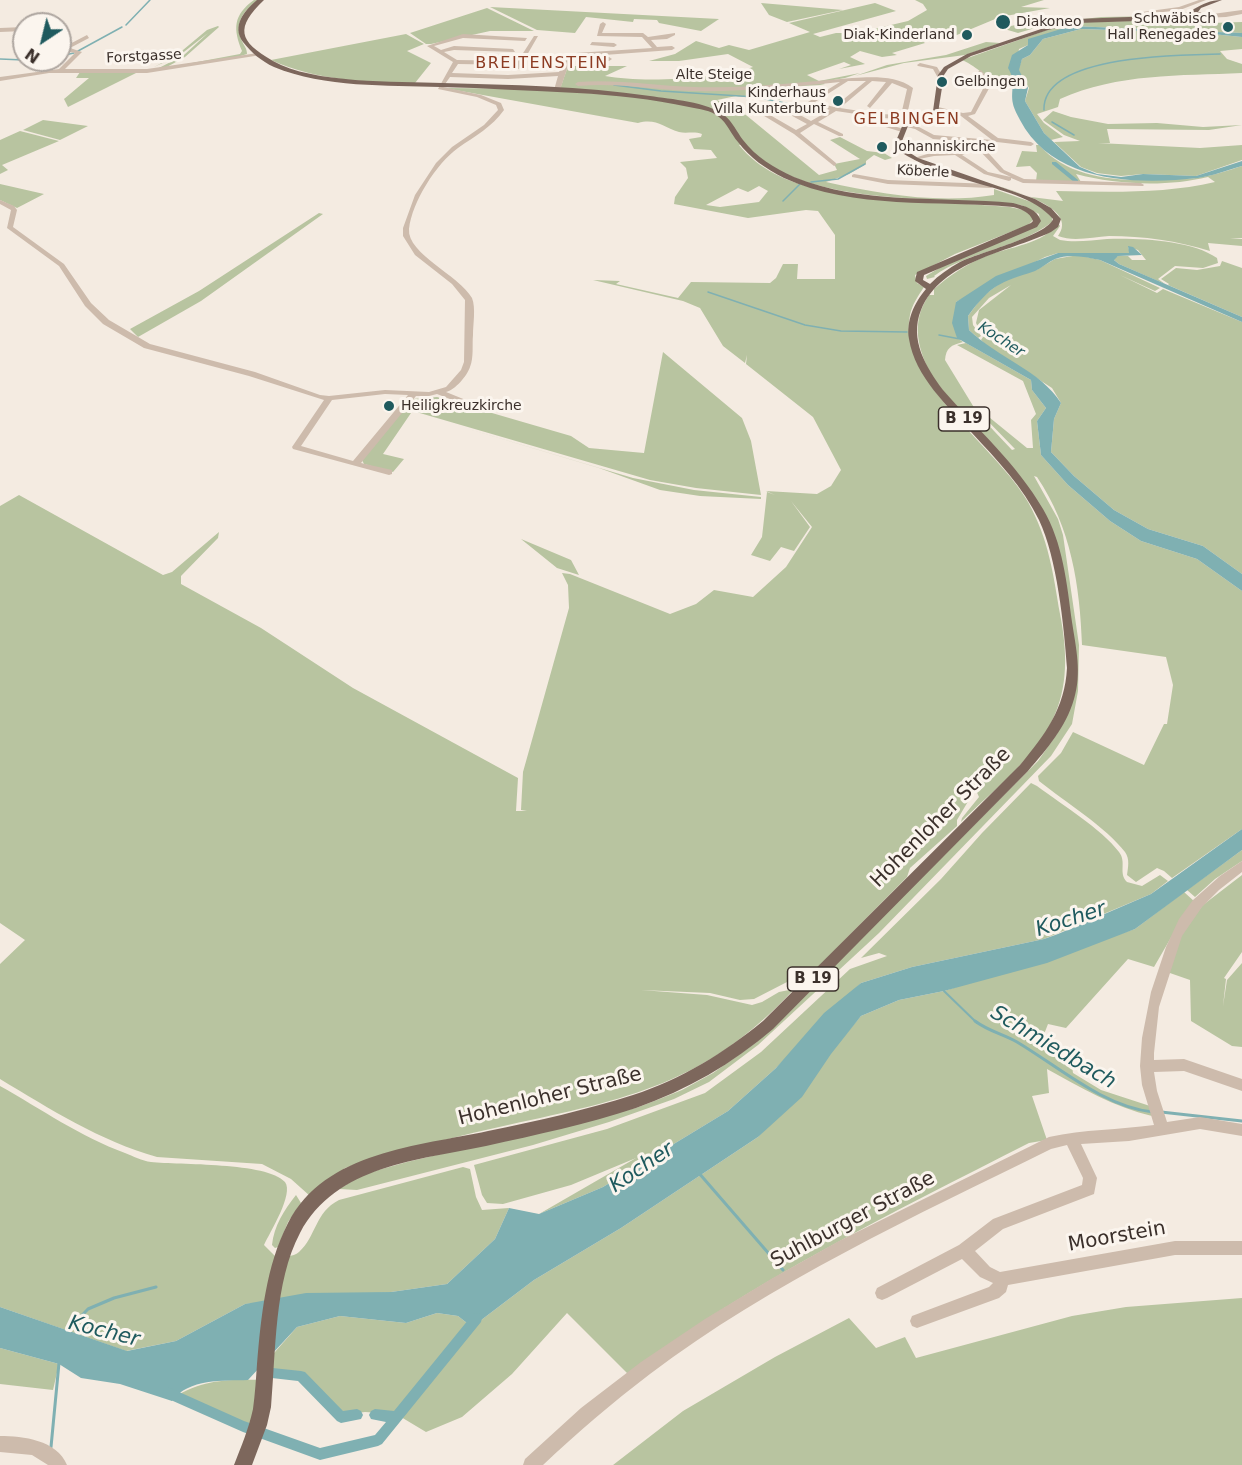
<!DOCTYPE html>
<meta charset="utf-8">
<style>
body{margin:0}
#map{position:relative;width:1242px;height:1465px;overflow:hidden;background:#f4ebe1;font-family:"DejaVu Sans",sans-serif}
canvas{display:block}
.north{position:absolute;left:12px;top:12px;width:60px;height:60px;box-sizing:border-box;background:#fbf5ee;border:2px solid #aea6a0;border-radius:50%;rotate:215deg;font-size:16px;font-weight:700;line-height:24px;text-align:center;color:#3b302b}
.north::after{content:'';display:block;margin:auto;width:21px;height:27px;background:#1f5a5e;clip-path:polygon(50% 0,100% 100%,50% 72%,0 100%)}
</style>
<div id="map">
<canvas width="1242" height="1465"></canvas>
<div class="north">N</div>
</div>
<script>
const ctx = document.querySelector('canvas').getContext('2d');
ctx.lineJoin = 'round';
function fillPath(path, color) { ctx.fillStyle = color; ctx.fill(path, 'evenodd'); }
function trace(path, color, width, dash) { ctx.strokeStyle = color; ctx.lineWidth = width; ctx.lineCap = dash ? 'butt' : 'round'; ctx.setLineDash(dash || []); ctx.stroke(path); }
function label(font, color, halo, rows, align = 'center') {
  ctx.font = font + ' "DejaVu Sans",sans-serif'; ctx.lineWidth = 6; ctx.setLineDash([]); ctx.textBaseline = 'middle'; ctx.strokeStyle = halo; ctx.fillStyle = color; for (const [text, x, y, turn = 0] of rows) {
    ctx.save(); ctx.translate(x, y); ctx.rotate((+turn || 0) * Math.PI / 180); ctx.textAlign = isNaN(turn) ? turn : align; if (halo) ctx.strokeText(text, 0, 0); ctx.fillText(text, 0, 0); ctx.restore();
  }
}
const green = new Path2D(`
 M254 0H258C244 10 233 24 242 41 244 46 247 48 247 54L234 58 157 69 184 55 208 33 180 55 154 67 177 55 207 30 218 26 219 27 185 57 165 68 240 54 242 51C233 29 233 15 254 0Z
 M915 0H1044L1021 7 1050 8 1000 17 940 42 921 40 925 43 892 53 897 55 882 57 860 51 850 57 865 64 839 69 851 65 844 62 807 75 819 81 860 73 845 78 822 82 825 84 820 85 784 87 793 94 776 101 736 96 717 100 746 115 819 175 837 170 834 164 860 159 830 140 840 137 867 151 884 153 892 158 885 160 874 155 866 161V164L849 174 826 182C880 194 938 204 994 195V189L1037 204 1052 217V222C1017 249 969 251 934 276L935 277 927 279 926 276 951 261 1040 222 1039 214 1021 205C945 196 835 206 769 165 760 159 752 151 744 144L739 145C779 194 851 195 909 199 943 202 976 205 1010 207L1023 210 1032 215 1033 220 1028 225 955 254 915 275 917 283 924 287C918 296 912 305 910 315 896 380 999 449 1028 502 1049 540 1053 573 1060 614 1067 650 1069 687 1052 721 1032 761 992 791 961 822L962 818 979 797 974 786H967L955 790H969L973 793 957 820V826L910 868 907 877 799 986 787 982 754 999 740 1000 710 993 641 990 707 995 752 1005 762 1002 779 992 794 989C707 1084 627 1099 508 1125 462 1135 416 1147 371 1159L345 1168 310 1196 291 1179 262 1164 157 1157C100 1141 50 1109 0 1079V964L25 940 0 923V506L19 495 163 575 172 572 219 532 218 538 181 576V584L261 628 353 688 518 778 516 811H527L521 810 523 772 569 608 568 585 562 573 570 574 670 614 696 604 714 590 753 597 786 567 812 527 791 501 810 527 794 551 781 547 770 561 751 555 762 537 767 492 775 495 766 491 817 494 831 486 841 470 813 417 746 364 747 355 745 363 723 346 700 308 683 301 593 280 620 281 616 284 678 298 691 282 770 283 776 278 783 264H798L797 279H835V235L818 211 806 210 748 218 674 204 675 197 688 178 686 168 680 162 717 158 711 150 694 149 689 139 701 137 702 134C694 131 686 134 679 132 663 127 656 118 638 123L444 88 560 89 568 66H627L605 76C643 83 716 79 753 67L728 54 679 61H649L675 54 696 41 719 48 729 45 749 50 810 32 789 23 875 3 896 11 813 34 820 37 836 33H857L908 21 927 10 923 4ZM759 186 768 191 759 202 720 207 706 205 738 188 748 192Z
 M761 3 843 10 787 22 769 15Z
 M490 7 719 19 701 31 659 23 657 20 634 19 633 22 586 17 575 33 537 30Z
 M487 8 534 31H490L431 44H426L410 33Z
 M1179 13 1169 16 1076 20 1042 26 1018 33 1001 28 1055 17 1066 21 1101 17 1160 16Z
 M1175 20 1212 23 1242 22V33L1071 26 1019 49 1013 88 1004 86V80C984 79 980 68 962 60L1064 24 1087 22Z
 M1081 29 1202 33 1242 37V49L1220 51 1227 59 1242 64V73C1180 76 1118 73 1060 99L1058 107 1037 114 1044 123 1063 137 1051 140 1044 133 1025 101 1029 88 1018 70 1022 59 1030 55 1043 39Z
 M406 34 424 44 407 51 431 63 415 83C366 82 317 81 271 60Z
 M986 42 1000 43 965 55 904 63 855 76 887 65 946 55Z
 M80 72 136 73 68 107 64 99 89 78H76Z
 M1053 111 1071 117 1108 124 1157 123 1203 127 1242 125 1209 130 1107 129 1110 143H1098L1200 148 1242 145V160L1196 176 1143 174 1121 176 1097 173 1081 167 1054 142 1080 141 1064 135 1043 120Z
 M43 120 88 126 60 140 23 130Z
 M20 131 59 141 2 165 8 170 0 174V140Z
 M1036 145H1039C1071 181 1125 182 1169 179 1180 179 1191 179 1202 177 1215 175 1229 170 1242 166V238H1230L1242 239V246L1208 243 1210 251C1178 241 1143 236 1109 236 1093 237 1073 242 1058 236 1080 207 1010 190 991 184L1031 197 1063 201 1056 191C1109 192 1164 194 1215 182L1208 177C1167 187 1117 185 1076 174L1081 182 1036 181 1037 173 1030 166 1016 167 1022 151 1037 152Z
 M0 184 44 194 17 208 0 200Z
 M319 213 323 214 201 301 138 337 130 329 199 291Z
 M1058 223 1060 226 1053 236 1060 240C1076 243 1092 240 1107 239 1139 238 1191 240 1217 258L1218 263 1203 268 1175 266 1158 279 1165 284 1119 264 1113 259 1118 256H1128L1132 260H1146L1138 250 1128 247 1130 253H1058L1045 257 956 302 957 338 963 342C951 345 946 348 945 360L978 414 1012 450 1015 449 982 415 984 413 1027 448H1033L1031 420 1036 414 1023 381 957 345 966 343 1031 380 1032 390 1046 408 1037 421 1041 455 1068 485 1110 521 1141 541 1197 559 1242 591V829L1172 878 1164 871 1157 868 1136 882 1127 875C1128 867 1130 859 1125 852 1107 828 1064 801 1039 781L1038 776 1061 753 1073 732 1144 765 1164 724H1167L1173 685 1166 657 1082 645C1080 586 1071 527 1037 477L1034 476 1058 519 1063 535 1079 645 1078 691 1072 724 1051 756 879 933 758 1045 709 1082 674 1099 609 1122 533 1145 357 1190 339 1189 364 1174 407 1162 636 1108 657 1100 682 1090 713 1073 757 1042 1038 761 1057 734 1075 680 1046 519 932 377C918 349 910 323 929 295H934V289C950 275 967 264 986 256 1009 247 1044 244 1058 223Z
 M1078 255 1100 260 1160 288 1155 291 1120 275 1157 293 1163 289 1242 322V574L1203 546 1148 529 1114 510 1074 476 1051 452 1054 419 1061 403 1052 388 987 346 981 340 983 337 976 323 979 310 1011 285 989 298 972 317 973 325 981 336 978 338 969 330 968 316 983 296 1003 281 1038 269 1055 259Z
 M1222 261 1242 268V317L1168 285 1169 284 1161 279 1176 268 1197 270 1220 266Z
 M663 352 742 418 751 441 761 495 696 488 650 480 406 409 413 399 437 397 571 436 589 448 644 453Z
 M402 410 411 413 383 454 404 459 393 472 364 464 362 460Z
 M435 419 633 478 694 490 761 497V499L700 496 660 490 599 468Z
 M521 539 571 560 579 575 557 568Z
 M1031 783 1037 786C1061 804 1102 829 1119 852 1127 862 1118 873 1127 882L1142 886 1160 875 1168 881 1151 894 1044 939 912 967 861 983 776 1068 728 1111 603 1187 539 1214 636 1158 571 1185 503 1204 487 1203 482 1195 474 1165 607 1129 705 1093 761 1052 850 969 887 956 879 953 861 958 941 879 982 833Z
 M1242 850V861L1215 879 1195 897 1187 890Z
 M1242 875V952L1224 978 1226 979 1223 1006 1227 980 1242 963V1047L1232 1046 1191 1021 1190 980 1167 972 1181 932 1203 905Z
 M1184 892 1195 902 1184 915 1154 967 1128 959 1066 1028 1048 1024 1041 1042 1049 1053 1072 1066 1073 1073 1101 1090 1150 1106 1152 1116C1114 1107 1081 1088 1047 1069L1049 1093 1032 1096 1047 1140 1029 1143C892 1213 752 1281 628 1374L567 1313 512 1374 462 1417 426 1432 396 1414 365 1412 342 1415 301 1372 259 1370 297 1327 340 1316 406 1323 437 1313 458 1316 472 1327 534 1280 621 1228 758 1137 861 1016 899 1000 944 991 1135 929Z
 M0 1086C41 1109 81 1137 125 1153 133 1156 142 1161 151 1162 179 1165 267 1162 285 1182 294 1194 270 1232 264 1245L276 1257C283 1257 293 1257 299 1252 316 1237 315 1212 339 1200L463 1167 470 1169 476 1197 482 1210 509 1208 495 1239 447 1284 391 1292 245 1304 176 1341 126 1351 0 1307Z
 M296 1195 301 1203 288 1222 278 1247 275 1248 272 1245C274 1226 284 1210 296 1195Z
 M1242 1298V1465H613L683 1411 775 1357 849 1318 876 1348 905 1337 916 1358 1072 1316 1126 1307Z
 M0 1348 59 1364 53 1390 0 1384Z
 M272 1380 264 1432 203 1405 173 1398C206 1377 234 1380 272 1380Z`);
const water = new Path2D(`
 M1071 26 1242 33V37L1202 33 1081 29 1043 39 1030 55 1022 59 1019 70 1028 88 1025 101 1044 133 1080 167 1097 174 1121 177 1143 174 1196 176 1242 161V166C1228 170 1212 176 1198 178 1136 185 1053 183 1020 120 1018 116 1014 109 1013 104 1010 89 1017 83 1008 68L1012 55 1028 45V39Z
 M1128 246 1133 247 1142 255 1118 256 1114 260 1119 264 1242 317V322L1100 260C1086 257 1069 253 1055 259 1048 262 1042 268 1035 271 999 283 992 284 968 316L969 330C998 358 1040 370 1061 403L1054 419 1051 452 1074 476 1114 510 1148 529 1203 546 1242 574V591L1197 559 1141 541 1110 521 1068 485 1041 455 1037 421 1046 408 1032 390 1031 380 957 338 952 323 956 302 996 276 1058 253H1129Z
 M1242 829V850L1135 929 1047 963 944 991 899 1000 861 1016 831 1054 802 1097 758 1137 621 1228 534 1280 472 1327 458 1316 437 1313 406 1323 340 1316 297 1327 248 1380C223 1381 189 1378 172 1401L120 1384 81 1378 59 1364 0 1348V1307L127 1351 176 1341 245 1304 306 1293 391 1292 447 1284 495 1239 509 1208 539 1214 603 1187 728 1111 776 1068 824 1013 861 983 912 967 1044 939 1058 934 1151 894Z`);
const streamFar2 = new Path2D(`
 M126 25 150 0
 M78 51 122 27
 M60 56 74 53
 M0 59 24 60
 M614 85 661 91 756 97 818 110
 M1044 110C1042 54 1182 55 1220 54
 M1052 122 1074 135
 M811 182 838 179 865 164
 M783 201 800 184
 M708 292 805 325 841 331 907 332
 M939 335 960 339`);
const streamFar1 = new Path2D(`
 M944 991 977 1023`);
const stream = new Path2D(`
 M975 1021C988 1031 1003 1034 1017 1042 1059 1067 1104 1107 1153 1112
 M1161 1112 1242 1121
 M698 1172 783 1270
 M66 1332 88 1309 114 1298 156 1287
 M51 1447 59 1363`);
const canal = new Path2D(`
 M1052 162H1056L1078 180V182H1074L1052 164Z
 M477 1313 481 1314 482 1318 481 1322 382 1444 378 1446 320 1460 243 1432 164 1397 162 1393 164 1389 168 1387 244 1421 320 1448 375 1435 386 1422 371 1419 369 1415 371 1411 375 1409 394 1411 473 1314Z
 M263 1367 301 1371 305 1372 343 1411 357 1409 361 1411 363 1415 361 1419 341 1423 337 1421 298 1381 263 1377 259 1376 258 1372 259 1368Z`);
const minor = new Path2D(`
 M1199 0H1206L1180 10 1138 15 1135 13 1179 7Z
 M1242 10V14L1226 17 1201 18 1198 16Z
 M603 22 606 24 602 33H643L648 37 675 33V35L667 39 651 40 657 47 672 46 675 48 672 50 577 57 568 66 560 90 557 92 554 90 558 76 508 79 450 77 443 87 481 95 501 103 504 110C492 127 475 136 458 148 436 164 412 202 409 229 407 254 459 275 472 298 476 308 473 324 473 335 472 345 474 357 470 367 467 376 455 390 446 392L493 411 489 413H486L437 394 429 396H416L361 463 392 470V474L389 475 293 449 292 447 324 400 249 376 144 348 103 324 85 306 59 266 7 228 11 210 0 204V200L14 206 17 210 13 227 64 264 91 303 109 320 150 344 255 372 320 395 329 396 385 390 429 392 446 387 461 370 464 362 465 300 452 284 415 255 403 236V228L415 195 436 163 452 147 484 125 498 110 496 105 477 97 438 89 453 62 427 46 463 34 527 38 525 41 463 38 434 46 441 50 454 46 513 49 515 52 454 50 444 52 457 60 518 61 534 36H538L519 69 514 68 516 65 458 64 452 73 508 75 559 72 566 60 576 53 652 48 642 37 597 36 600 24ZM385 394 408 395 353 461 301 446 332 400Z
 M24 27V31L0 32V28Z
 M87 35 89 38 70 48 82 52 65 69H147L258 53 261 55 147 73H49L0 81V77L59 69 75 53 60 50V46L64 47Z
 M592 42 614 43 617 45 614 47 590 45Z
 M18 44H24V48L16 47Z
 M585 57H609L612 59 609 61 583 60Z
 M920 63 937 67 943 77 938 78 933 69 918 66 917 65Z
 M981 70 992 83 975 114 968 116 998 138 1031 142 1034 144 1031 146 997 142 983 147 1004 170 1024 179 1141 183 1144 185 1143 186 1023 183 1011 178V180L1009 181 984 174 955 155 934 156 914 160V158L934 152 961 151 982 143 933 139 915 129 903 126V124L919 127 934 135 992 140 961 116 935 109 938 107 963 113 971 112 986 83 978 72ZM978 149 1000 172 1011 177 988 172 962 155Z
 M852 78C871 77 896 75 913 88L907 115 923 116 926 118 923 120 882 118 881 120 883 123 904 129V131L902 132 879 125 875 120 876 117 836 111 818 122 843 134V136H839L814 124 800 133 836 163V165L834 166 794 134 746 105 751 104 796 130 807 124 785 112 777 110V108L789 109 811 121 830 110 808 104V102L840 82C791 87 743 92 693 91 654 90 617 82 578 86L575 84 578 82C617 79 655 86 694 87 747 89 799 82 852 78ZM848 81H866L834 107 815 102ZM872 81 886 82 867 106 870 108 892 83 907 89 901 115 880 114 840 108Z
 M854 174 888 180 991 184 994 186 991 188 888 184 852 177V175Z
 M1242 861V872L1219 890 1202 907 1182 936 1159 1007 1154 1053V1060L1184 1059 1242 1079V1091L1184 1071 1154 1072 1157 1091 1167 1122 1200 1117 1242 1124V1136L1200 1129 1129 1141 1081 1144 1097 1178 1094 1194 1003 1229 975 1251 990 1267 1000 1272 1175 1241H1242V1255H1175L1008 1285 1006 1292 999 1298 917 1328 912 1326 910 1321 912 1316 989 1287 993 1283 980 1277 962 1259 887 1298 882 1300 877 1298 875 1293 877 1288 959 1245 993 1219 1082 1185 1083 1178 1067 1145 1051 1149C917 1215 770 1283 650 1374 613 1402 577 1433 543 1465H523L525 1459 581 1408 641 1362 705 1319 771 1279 839 1241 1049 1137C1084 1129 1119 1130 1154 1125L1142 1085 1140 1066 1142 1038 1151 992 1166 947 1179 919 1193 900 1220 876Z
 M0 1436C23 1436 57 1440 67 1465H48L32 1455 0 1452Z`);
const major = new Path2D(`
 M257 0H264C235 28 238 41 273 61 313 84 396 81 442 83 511 85 582 86 650 96 670 99 708 102 724 115 732 121 737 132 743 140 756 157 774 168 794 177 862 205 941 196 1013 203 1025 206 1037 209 1041 221L1037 227 924 275 923 280 930 284C939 275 949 268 960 262 978 253 1048 235 1053 219 1034 197 1000 190 973 182 947 174 922 166 899 151L896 141 903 124 933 111 938 75 944 67 967 54 1044 28 1077 19 1181 15C1185 12 1191 12 1194 9 1203 4 1210 0 1222 0L1201 8 1198 12 1202 13 1204 17 1201 19 1077 23 1048 30 971 56 948 69 944 75 938 113 908 126 902 141 904 149 918 158 1035 199 1051 208 1061 219 1058 227 1051 232C1007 253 942 260 921 310 909 340 926 367 943 390 977 429 1017 464 1043 509 1063 543 1067 584 1072 622 1076 648 1082 673 1074 699 1066 727 1047 749 1028 771L773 1029C732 1064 687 1090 636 1108 587 1124 536 1135 486 1146 419 1160 336 1165 300 1233 274 1282 276 1352 271 1407L267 1425 252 1465H234C241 1447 249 1428 253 1409 255 1394 256 1379 257 1364 261 1316 266 1266 288 1223 325 1151 419 1146 488 1131 537 1121 586 1110 633 1095 682 1079 724 1053 763 1021L1020 765C1045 735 1065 708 1067 668 1064 625 1057 558 1039 520 1023 487 997 460 972 433 948 406 915 377 909 339 906 321 914 303 926 289L915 281 917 272 1031 223 1033 221C1030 212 1021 209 1013 207 938 200 854 210 784 178 766 169 750 158 738 142 731 134 727 123 719 117 711 110 699 109 689 107 652 99 614 95 577 93 531 91 486 88 440 87 387 85 325 88 274 67 261 61 252 53 243 42 231 26 245 10 257 0Z`);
const markers = [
 [1003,22,8,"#1f5a5e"],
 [1228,27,6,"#1f5a5e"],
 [967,35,6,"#1f5a5e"],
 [942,82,6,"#1f5a5e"],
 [838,101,6,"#1f5a5e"],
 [882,147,6,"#1f5a5e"],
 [389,406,6,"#1f5a5e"]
];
const farPoinames = [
 ["Schwäbisch",1216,19,"right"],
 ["Hall Renegades",1216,35,"right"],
 ["Diakoneo",1016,22],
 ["Diak-Kinderland",955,35,"right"],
 ["Gelbingen",954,82],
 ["Kinderhaus",826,93,"right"],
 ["Villa Kunterbunt",826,109,"right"],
 ["Johanniskirche",894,147],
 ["Heiligkreuzkirche",401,406]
];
const farStreetnames = [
 ["Forstgasse",144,57,-3],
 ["Alte Steige",714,75],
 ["Köberle",923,172,3]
];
const farWaternames = [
 ["Kocher",1001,340,33]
];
const shields = [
 [964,419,51],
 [813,979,51]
];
const shieldNames = [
 ["B 19",964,419],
 ["B 19",813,979]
];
const farQuarternames = [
 ["BREITENSTEIN",542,64],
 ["GELBINGEN",907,120]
];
const nearStreetnames = [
 ["Hohenloher Straße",941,818,-45],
 ["Hohenloher Straße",550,1097,-14],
 ["Suhlburger Straße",853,1220,-28],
 ["Moorstein",1117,1237,-10]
];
const nearWaternames = [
 ["Kocher",1071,920,-18],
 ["Schmiedbach",1053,1048,31],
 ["Kocher",642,1168,-34],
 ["Kocher",104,1332,14]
];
fillPath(green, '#b8c4a0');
fillPath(water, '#7fb0b2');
trace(streamFar2, '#7fb0b2', 1.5);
trace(streamFar1, '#7fb0b2', 2);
trace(stream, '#7fb0b2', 3);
fillPath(canal, '#7fb0b2');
fillPath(minor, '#cdbbac');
fillPath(major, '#7d675c');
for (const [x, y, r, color] of markers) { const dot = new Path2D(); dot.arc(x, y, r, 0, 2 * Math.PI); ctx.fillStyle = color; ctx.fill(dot); trace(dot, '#fbf5ee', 2); }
label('14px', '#3b302b', '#fbf5ee', farPoinames, 'left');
label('14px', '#3b302b', '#fbf5ee', farStreetnames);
label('italic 15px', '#1f5a5e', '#fbf5ee', farWaternames);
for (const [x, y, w] of shields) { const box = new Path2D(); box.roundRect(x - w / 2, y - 12, w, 24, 4.5); ctx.fillStyle = '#fbf5ee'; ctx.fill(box); trace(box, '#3b302b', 1.5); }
label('bold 15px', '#3b302b', null, shieldNames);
ctx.letterSpacing = '1.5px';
label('16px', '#8c3b22', '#fbf5ee', farQuarternames);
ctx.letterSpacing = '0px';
label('20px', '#3b302b', '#fbf5ee', nearStreetnames);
label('italic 21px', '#1f5a5e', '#fbf5ee', nearWaternames);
</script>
